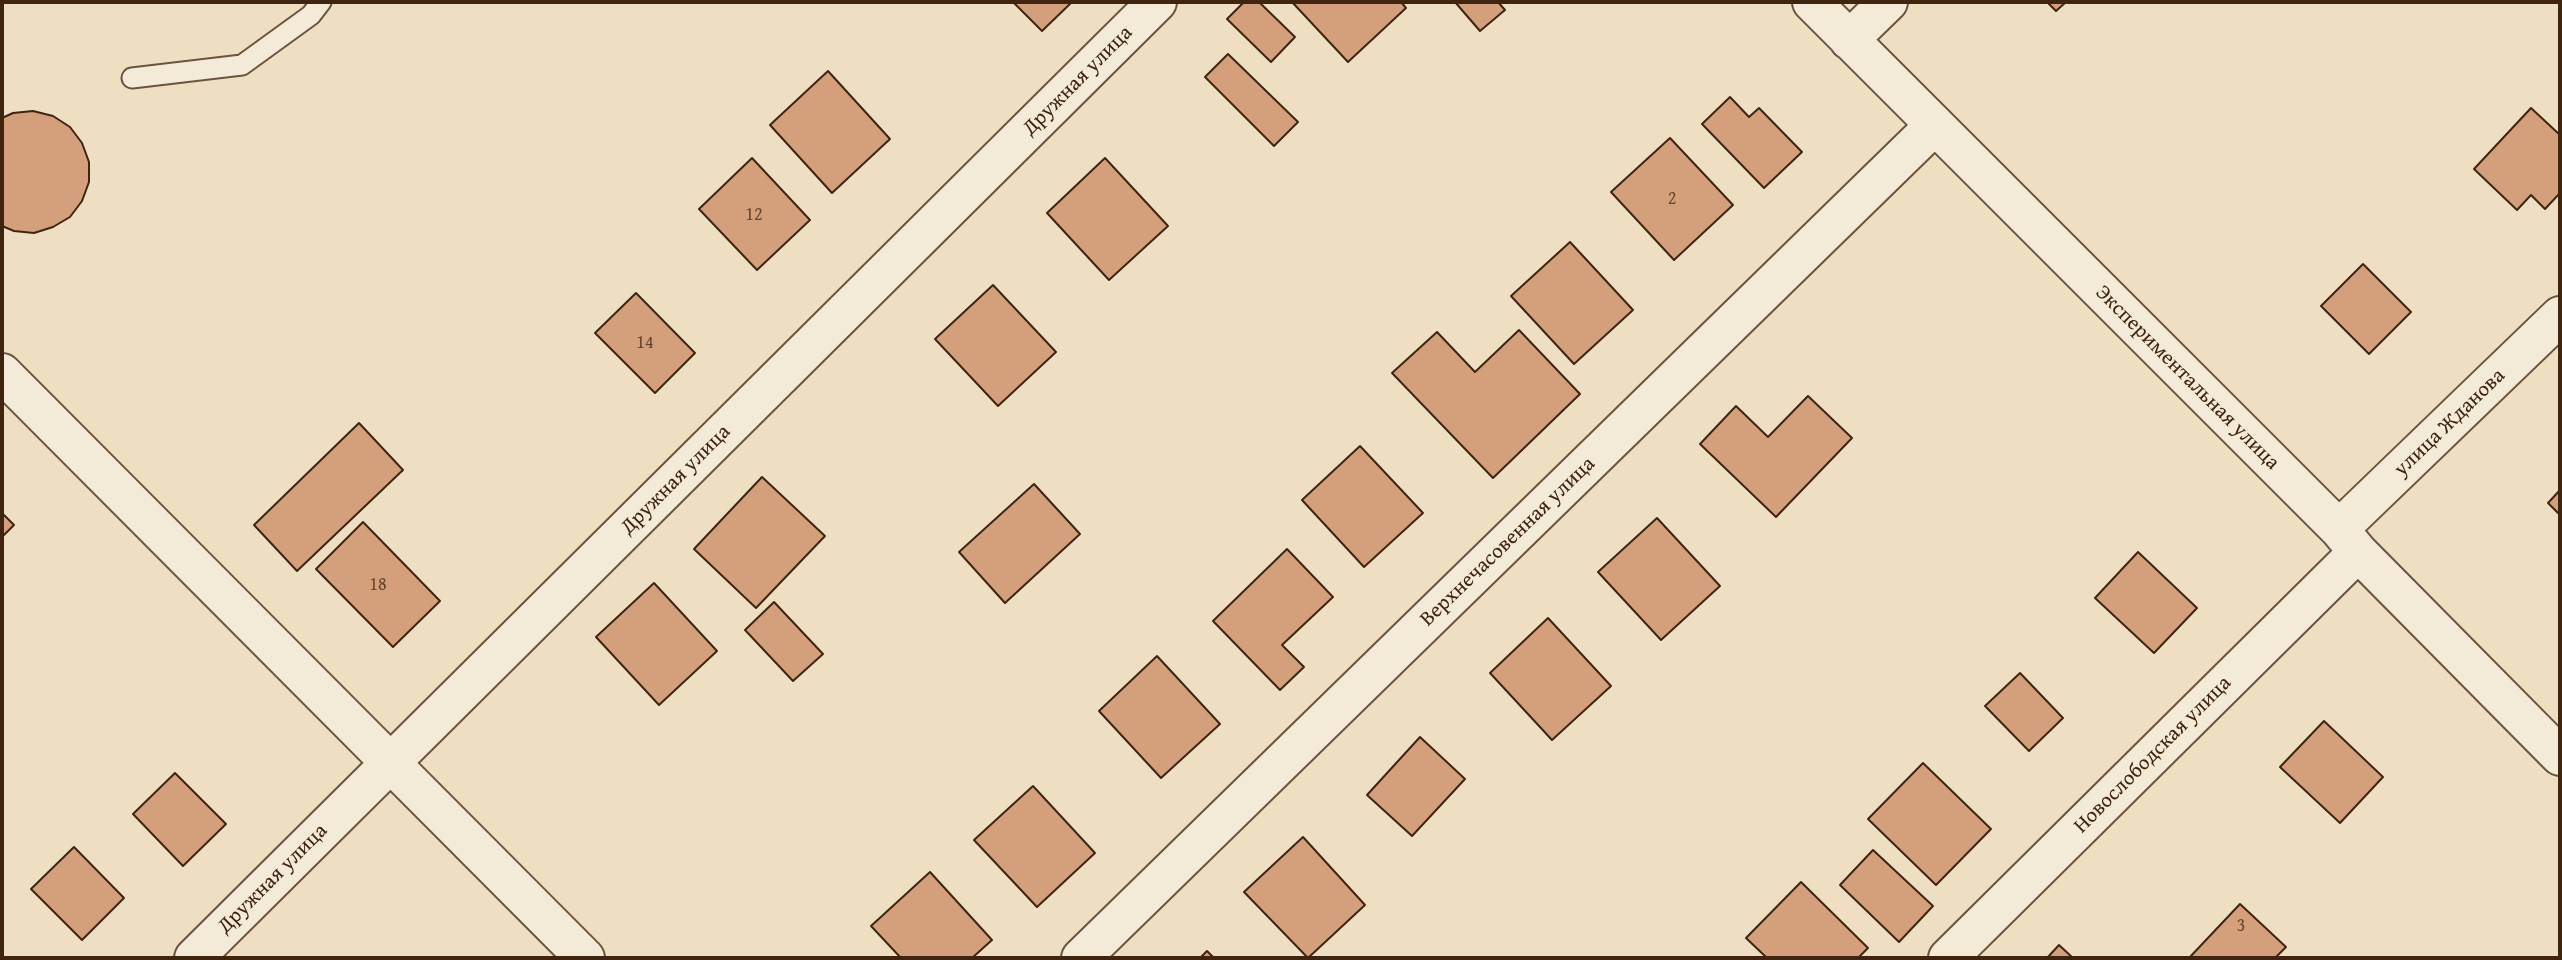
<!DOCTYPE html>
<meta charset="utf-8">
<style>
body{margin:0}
#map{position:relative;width:2562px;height:960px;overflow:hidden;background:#eedfc3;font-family:"Gentium Book Plus",serif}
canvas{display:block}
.frame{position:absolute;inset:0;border:4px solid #3f2510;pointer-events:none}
</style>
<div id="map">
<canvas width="2562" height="960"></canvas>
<div class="frame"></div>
</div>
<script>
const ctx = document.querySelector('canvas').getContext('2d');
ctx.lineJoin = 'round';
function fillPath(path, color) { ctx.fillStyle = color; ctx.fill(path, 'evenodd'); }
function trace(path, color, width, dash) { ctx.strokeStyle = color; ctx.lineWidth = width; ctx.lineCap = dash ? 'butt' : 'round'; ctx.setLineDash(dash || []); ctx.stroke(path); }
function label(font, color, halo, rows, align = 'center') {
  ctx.font = font + ' "Gentium Book Plus",serif'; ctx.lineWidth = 5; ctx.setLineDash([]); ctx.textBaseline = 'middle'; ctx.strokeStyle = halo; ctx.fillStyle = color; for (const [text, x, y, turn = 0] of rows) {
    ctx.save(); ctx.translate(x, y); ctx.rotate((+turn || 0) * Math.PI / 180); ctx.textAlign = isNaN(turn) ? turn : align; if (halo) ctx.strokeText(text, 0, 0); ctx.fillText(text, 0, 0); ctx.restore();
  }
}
const building = new Path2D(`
 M1013 2H1072L1042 31Z
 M1244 2H1259L1295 37 1271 62 1227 19Z
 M1292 2H1401L1406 8 1348 62Z
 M1455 2H1498L1505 10 1480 31Z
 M2047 2H2066L2056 11Z
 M1228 54 1298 122 1274 146 1205 77Z
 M828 71 890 139 832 193 770 125Z
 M1730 97 1749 117 1759 108 1802 152 1764 188 1702 124Z
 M2531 108 2560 135V193L2545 209 2531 195 2517 210 2474 169Z
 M33 111 53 116 70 127 82 143 89 162V182L82 201 70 217 53 227 34 233 14 231 2 226V118L13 113Z
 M1670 138 1733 205 1674 260 1611 192Z
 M752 158 810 220 757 270 699 209Z
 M1105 158 1168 226 1109 280 1047 213Z
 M1570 242 1633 310 1574 364 1511 296Z
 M2363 264 2411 312 2369 354 2321 306Z
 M993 285 1056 352 998 406 935 339Z
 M636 293 695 353 655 393 595 333Z
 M1519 330 1580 394 1493 478 1392 373 1437 332 1475 372Z
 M1808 396 1852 438 1776 517 1700 444 1736 406 1768 437Z
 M359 423 403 470 297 571 254 525Z
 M1360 446 1423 513 1364 567 1302 500Z
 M762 477 825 536 756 608 694 549Z
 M1034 484 1080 534 1005 603 959 552Z
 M2560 490V515L2548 503Z
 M2 513 14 525 2 537Z
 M1657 518 1720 586 1661 640 1598 572Z
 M363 522 440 601 393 647 316 569Z
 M1287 549 1333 597 1282 645 1304 667 1280 690 1213 621Z
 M2138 552 2197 608 2154 653 2095 598Z
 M654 583 717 651 659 705 596 637Z
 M774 602 823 654 793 681 745 630Z
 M1548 618 1611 686 1552 740 1490 673Z
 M1157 656 1220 724 1161 778 1099 711Z
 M2020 673 2063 718 2029 751 1985 706Z
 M2324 721 2383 777 2340 823 2280 767Z
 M1420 737 1465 779 1412 836 1367 795Z
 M1923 763 1991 829 1936 885 1868 819Z
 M175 773 226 824 183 866 133 814Z
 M1033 786 1095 853 1037 907 974 840Z
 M1303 837 1365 905 1308 958 1244 892Z
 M74 847 124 898 82 940 31 889Z
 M1873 850 1933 906 1899 942 1840 885Z
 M930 872 992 940 972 958H901L871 926Z
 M1801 882 1868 948 1858 958H1767L1746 938Z
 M2240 904 2286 947 2275 958H2189Z
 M2059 945 2073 958H2047Z
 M1207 951 1214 958H1200Z`);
const lane = new Path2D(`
 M132 78 242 65 311 15 321 2`);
const street = new Path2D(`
 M1812 2 2339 529 2358 552 2560 756
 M1849 40 1888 2
 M2 373 585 958
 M2339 529 2560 316
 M194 958 1157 2
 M1081 958 1935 125
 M1948 958 2358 552`);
const numberNames = [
 ["2",1672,199],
 ["12",754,215],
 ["14",645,343],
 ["18",378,585],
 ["3",2241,926]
];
const streetNames = [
 ["Дружная улица",1078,81,-45],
 ["Экспериментальная улица",2187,378,45],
 ["улица Жданова",2450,423,-44],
 ["Дружная улица",676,480,-45],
 ["Верхнечасовенная улица",1508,542,-44],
 ["Новослободская улица",2153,755,-45],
 ["Дружная улица",273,879,-45]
];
fillPath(building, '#d4a07c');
trace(building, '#3f2510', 2);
trace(lane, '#6b543d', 23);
trace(street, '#6b543d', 42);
trace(lane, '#f4ead8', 19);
trace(street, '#f4ead8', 38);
label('18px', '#64442b', null, numberNames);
label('21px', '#3f2510', '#f4ead8', streetNames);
</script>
